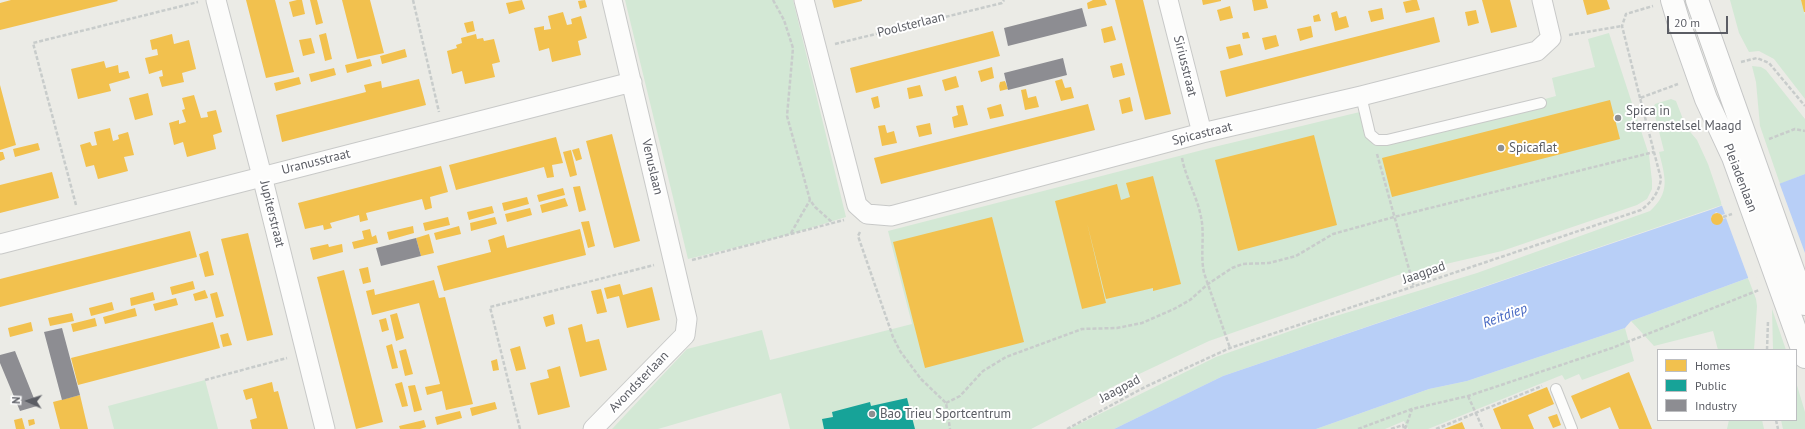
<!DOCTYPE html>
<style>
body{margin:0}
#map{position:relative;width:1805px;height:429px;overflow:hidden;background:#ebebe6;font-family:"PT Sans",sans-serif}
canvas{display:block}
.legend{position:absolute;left:1657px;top:349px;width:140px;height:72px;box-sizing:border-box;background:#fff;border:1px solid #bdbec1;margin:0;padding:5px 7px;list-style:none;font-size:12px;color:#5b5d64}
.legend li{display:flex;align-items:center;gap:8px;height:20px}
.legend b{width:20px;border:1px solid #bdbec1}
.north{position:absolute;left:8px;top:381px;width:40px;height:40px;-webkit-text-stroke:3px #fff;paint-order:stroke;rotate:273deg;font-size:11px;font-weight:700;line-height:16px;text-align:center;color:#5b5d64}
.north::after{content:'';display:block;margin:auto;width:14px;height:18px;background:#5b5d64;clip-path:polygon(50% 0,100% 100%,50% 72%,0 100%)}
.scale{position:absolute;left:1667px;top:16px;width:61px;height:18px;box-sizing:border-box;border:2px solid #5b5d64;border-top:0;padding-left:5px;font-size:12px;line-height:14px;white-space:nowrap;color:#5b5d64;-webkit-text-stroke:3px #fff;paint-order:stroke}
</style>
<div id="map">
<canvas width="1805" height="429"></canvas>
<ul class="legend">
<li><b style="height:11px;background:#f2c14e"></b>Homes</li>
<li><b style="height:11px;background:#17a398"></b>Public</li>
<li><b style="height:11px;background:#8d8d92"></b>Industry</li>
</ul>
<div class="north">N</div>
<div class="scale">20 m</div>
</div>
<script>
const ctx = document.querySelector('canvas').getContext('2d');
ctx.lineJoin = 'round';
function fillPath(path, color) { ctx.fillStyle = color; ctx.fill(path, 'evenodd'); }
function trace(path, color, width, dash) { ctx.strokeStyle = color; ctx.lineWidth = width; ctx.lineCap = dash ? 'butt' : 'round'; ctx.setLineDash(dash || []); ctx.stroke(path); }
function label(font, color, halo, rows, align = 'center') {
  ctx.font = font + ' "PT Sans",sans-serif'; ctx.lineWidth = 4; ctx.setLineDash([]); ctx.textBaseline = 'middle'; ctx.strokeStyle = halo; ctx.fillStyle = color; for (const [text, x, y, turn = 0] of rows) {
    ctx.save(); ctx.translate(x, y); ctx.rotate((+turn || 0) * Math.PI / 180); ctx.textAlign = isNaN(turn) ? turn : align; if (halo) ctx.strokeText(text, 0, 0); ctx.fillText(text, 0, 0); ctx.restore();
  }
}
const green = new Path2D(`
 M625 0H793L846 217 791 234 688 259Z
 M1730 0H1801L1805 15V99L1774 59 1759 51 1749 52 1739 33Z
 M1609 33 1649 155 1652 181V189L1647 199 1637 205 1502 251 1398 275 1209 341 1118 384 1031 429H790L781 393 658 429H612L687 349 762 330 770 360 912 324 888 231 1214 147 1364 111 1373 145 1556 96 1552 78 1595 67 1588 39Z
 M1752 66 1761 67 1766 70 1805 119V174L1780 184 1760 126 1756 82Z
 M1671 99 1676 101 1686 127 1697 140 1708 164 1722 205 1223 376 1114 429H1069L1216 357 1316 322 1477 273 1650 211C1671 192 1665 177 1659 152L1664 151 1653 108 1655 104Z
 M1748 278 1756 299 1757 306 1754 350H1718L1713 331 1654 346 1631 321Z
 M1772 309 1786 350H1773Z
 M1625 328 1634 361 1582 380 1579 374 1565 380 1562 375 1428 429H1408L1404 421 1385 429H1316L1429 389 1467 381Z
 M205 380 218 429H114L108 406Z
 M1796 382 1805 412V429H1783L1781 420H1796Z
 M1729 420H1762L1764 429H1727Z`);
const water = new Path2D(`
 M1805 174V257L1631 321 1625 328 1467 381 1429 389 1316 429H1114L1223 376 1713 209Z`);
const pier = new Path2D(`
 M1779 182 1805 253V259L1749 280 1726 218 1723 219 1721 223 1718 224 1712 221 1711 217 1716 212 1722 215 1725 214 1721 203Z`);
const homes = new Path2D(`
 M11 0H117L118 1 0 30V3Z
 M246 0H275L294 72 266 78Z
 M297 0H302L305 14 293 17 289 2Z
 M310 0H317L323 23 316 25Z
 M342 0H370L384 53 357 59Z
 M522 0 525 9 509 14 506 3Z
 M585 0 587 7 580 9 578 1Z
 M832 0H862V1L834 8Z
 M1093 0H1105L1107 5 1088 9 1087 3Z
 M1115 0H1143L1171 114 1145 120Z
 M1202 0H1221V1L1203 5Z
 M1252 0H1266L1268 8 1254 11Z
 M1412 0H1417L1420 10 1406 13 1403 2Z
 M1482 0H1510L1517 27 1491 33Z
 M1583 0H1607L1610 9 1587 15Z
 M1801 0H1805V12H1804Z
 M1230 6 1233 18 1220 21 1217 10Z
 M1382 8 1384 19 1371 22 1368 11Z
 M1476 10 1479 23 1468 26 1465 12Z
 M1337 11 1339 18 1346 16 1349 27 1335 31 1331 13Z
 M563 12 567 25 572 24 571 19 581 16 587 38 578 41 581 55 552 62 549 48 539 51 534 28 544 26V30L551 29 548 16Z
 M1319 14 1321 21 1314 22 1313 16Z
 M1434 17 1440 42 1226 97 1220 71Z
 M473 21 475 31 467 33 464 23Z
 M1112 26 1116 40 1104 43 1101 29Z
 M1311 26 1313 37 1300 41 1297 29Z
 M993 31 1000 56 856 93 850 68Z
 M1248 32 1250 38 1243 39 1242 33Z
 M326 33 332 59 325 61 319 35Z
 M172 34 174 44 189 40 196 69 182 73 184 82 162 87 159 77 163 76 162 70 149 74 145 58 158 55 157 49 152 50 150 40Z
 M476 34 477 39 483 38 484 41 494 39 500 62 492 64 495 77 465 84 462 71 452 74 447 51 457 48 456 45 462 43 461 38Z
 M1276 35 1279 46 1265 50 1262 38Z
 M311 38 315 53 303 56 299 40Z
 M1240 44 1243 55 1229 59 1226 47Z
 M405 49 407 57 382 64 380 56Z
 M370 59 372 66 347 73 345 65Z
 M104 61 106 68 118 65 119 73 128 71 130 78 109 84 111 91 78 99 71 69Z
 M1122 63 1125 75 1113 78 1110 66Z
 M992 67 994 78 981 82 978 71Z
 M334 68 336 75 311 82 309 74Z
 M956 76 959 87 945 91 942 80Z
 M299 77 301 84 276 91 274 83Z
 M419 79 426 105 282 142 276 115 366 92 364 85 381 81 382 88Z
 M1062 79 1065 88 1071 87 1074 98 1061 101 1055 81Z
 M1005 81 1008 89 1000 91 999 86 1000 82Z
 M0 85 16 145 0 150Z
 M920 85 923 96 909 99 907 88Z
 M1026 89 1028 98 1036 96 1039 107 1025 110 1021 90Z
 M148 93 153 115 135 120 129 98Z
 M194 95 201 118 208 117 207 112 216 110 222 132 213 135 216 149 187 157 183 142 174 145 169 123 179 120V124L186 122 182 110 185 109 182 98Z
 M878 96 880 107 874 109 871 98Z
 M1130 97 1133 111 1122 114 1119 100Z
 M1610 100 1620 139 1392 197 1382 158Z
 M1001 104 1004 116 990 119 987 108Z
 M1088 104 1095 130 881 184 874 158Z
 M963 105 968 125 954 128 952 117 958 115 956 106Z
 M930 123 932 134 919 137 916 126Z
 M885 125 887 133 894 131 897 143 882 146 878 126Z
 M110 128 113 141 119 139 118 135 128 132 134 155 124 157 128 171 98 179 94 165 86 167 80 145 90 142 92 146 97 145 94 132Z
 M612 134 640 241 614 248 586 141Z
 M1314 135 1337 225 1238 251 1215 160Z
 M556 137 563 163 552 165 554 177 547 178 544 167 456 190 449 165Z
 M38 143 40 150 15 157 13 149Z
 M579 148 582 159 576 161 572 150Z
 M571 150 577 175 570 177 563 152Z
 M0 152H3L5 159 0 161Z
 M441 166 448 192 430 197 432 208 425 210 422 199 366 213 368 220 360 222 359 215 330 223 332 228 324 230 323 225 305 229 298 203Z
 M52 172 59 198 0 213V185Z
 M1153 176 1181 284 1153 291V288L1106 299 1087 223 1106 303 1082 309 1055 201 1117 184 1121 200 1130 197 1126 183Z
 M580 186 586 210 579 212 573 187Z
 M563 188 565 195 539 202 537 195Z
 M527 197 529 204 504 211 502 203Z
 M565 198 568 206 542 213 540 205Z
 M492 206 494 213 469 220 467 212Z
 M530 208 532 215 507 222 505 214Z
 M1711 219a6 6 0 1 1 12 0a6 6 0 1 1-12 0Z
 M448 217 450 225 425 231 423 223Z
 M495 217 497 224 471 231 470 223Z
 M992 217 1024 342 925 368 893 242Z
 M589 221 595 246 588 248 581 222Z
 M413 226 414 233 389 240 387 232Z
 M459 226 461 234 436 240 434 233Z
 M370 229 372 237 376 235 378 243 354 249 352 242 364 239 362 231Z
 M580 229 586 255 444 291 437 266 491 252 488 240 504 235 507 248Z
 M190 231 197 257 0 307V279Z
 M248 233 273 335 247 341 221 239Z
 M429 234 434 253 421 256 416 238Z
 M328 244 329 247 342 244 343 252 313 260 310 248Z
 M208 251 214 275 205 277 199 254Z
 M368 267 371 282 363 284 359 269Z
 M344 270 383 422 356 429 317 277Z
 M434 280 439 298 445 297 473 404 446 410 442 391 427 395 425 387 440 384 419 303 372 315 366 291 374 289 375 295Z
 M193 281 195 289 172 295 170 287Z
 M620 284 623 295 652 287 660 320 627 328 619 296 607 299 604 288Z
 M601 289 607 312 597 314 591 291Z
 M205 290 208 298 195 301 193 294Z
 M153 292 155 300 131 306 130 298Z
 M217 292 224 316 216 318 210 294Z
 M176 298 178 305 155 311 153 304Z
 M112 302 114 310 91 316 89 308Z
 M135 308 137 316 105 324 103 317Z
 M72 313 74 321 50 326 48 318Z
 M397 313 404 338 396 341 390 315Z
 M553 314 555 324 546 327 543 317Z
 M95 318 97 326 73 332 71 324Z
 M386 318 389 330 382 332 379 320Z
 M31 322 33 331 10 337 8 328Z
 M213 322 220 348 78 385 71 358Z
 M582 324 586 342 599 339 607 370 580 377 568 328Z
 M228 333 232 345 223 347 220 335Z
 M392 344 398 368 392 369 386 346Z
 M520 346 526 369 516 371 510 349Z
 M406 349 413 374 405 376 399 351Z
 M497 359 499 370 493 371 491 361Z
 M560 366 570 407 538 415 530 383 549 378 547 370Z
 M1629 372 1652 429H1619L1610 407 1581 419 1571 396Z
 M272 382 274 392 278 391 288 429H252L250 420 257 418 252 398 246 400 243 390Z
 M402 382 408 406 402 407 395 384Z
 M415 385 422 410 414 412 408 386Z
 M1547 387 1554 404 1528 415 1534 429H1501L1493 409Z
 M80 395 88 429H60L53 402Z
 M495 402 497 409 472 416 470 408Z
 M460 411 462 418 437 425 435 417Z
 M1557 414 1561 425 1553 428 1548 417Z
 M22 418 25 429H16L14 420Z
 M34 419 35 424 29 426 28 420Z
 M424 420 426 427 420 429H400L399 426Z
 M1462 422 1465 429H1444Z`);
const public = new Path2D(`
 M907 398 915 429H824L822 419 833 417 832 412 870 402 871 406Z`);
const industry = new Path2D(`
 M1082 8 1087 26 1008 46 1004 28Z
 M1063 58 1067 75 1008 90 1004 73Z
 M416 238 421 256 381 266 376 248Z
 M62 328 80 395 62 400 44 332Z
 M15 351 37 406 20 411 0 363V355Z`);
const path = new Path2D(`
 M413 0 439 112
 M773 0 784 20 793 48 787 116 810 200 815 207 833 223
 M1569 35 1622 26
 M835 44 1002 3 1004 0
 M1741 62 1757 58 1769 63 1805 106
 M1640 98 1622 26 1626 14 1653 6
 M1769 139 1795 129 1805 131
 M1377 154 1414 287
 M1182 158C1186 179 1197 196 1201 217 1205 235 1200 254 1204 273L1230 348
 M76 205 33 43 198 2
 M1723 217 1732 214
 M860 232 858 236 893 337 900 351 921 379 946 403 950 429
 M791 233 810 200
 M692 260 844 220
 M1767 350 1768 321
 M205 380 287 358
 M1468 396 1483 429
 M946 403 960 396 983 371 1006 357 1082 329 1117 328 1142 323 1174 309 1190 300 1208 284 1232 268 1243 264 1269 263 1296 256 1333 234 1394 217 1654 152
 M1776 420 1778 429
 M520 429 490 307 654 265
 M1067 429 1145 387 1230 348 1641 210C1652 202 1659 192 1661 179L1640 98 1678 84
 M1358 429 1412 409 1468 396 1612 348 1759 290
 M1391 429 1403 425 1404 429
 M1405 429 1412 409
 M1436 429 1542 386`);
const lane = new Path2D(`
 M1361 96 1370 134 1377 140H1387L1541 103
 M1556 389 1572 429`);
const street = new Path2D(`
 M216 0 262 176 325 429
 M804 0 857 205 867 214 891 216 1202 133 1361 96 1537 51 1551 38 1542 0
 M1168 0 1202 133
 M0 244 632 82
 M593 429 685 335 687 319 612 0`);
const secondary = new Path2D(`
 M1672 0 1678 20 1706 99 1733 157 1805 357
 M1697 0 1805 304`);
const markers = [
 [1618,118,4,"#8d8f92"],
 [1501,148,4,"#8d8f92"],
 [872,414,4,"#8d8f92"]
];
const streetNames = [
 ["Poolsterlaan",911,25,-14],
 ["Siriusstraat",1185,66,76],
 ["Spicastraat",1202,134,-14],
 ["Uranusstraat",316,162,-14],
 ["Venuslaan",652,167,77],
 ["Pleiadenlaan",1740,178,69],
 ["Jupiterstraat",272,214,76],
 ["Jaagpad",1424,273,-19],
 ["Avondsterlaan",639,382,-46],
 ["Jaagpad",1120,389,-28]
];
const poiNames = [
 ["Spica in",1626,111],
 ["sterrenstelsel Maagd",1626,126],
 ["Spicaflat",1509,148],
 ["Bao Trieu Sportcentrum",880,414]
];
const waterNames = [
 ["Reitdiep",1505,316,-20]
];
fillPath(green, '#d3e8d5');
fillPath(water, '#b8cff7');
fillPath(pier, '#ebebe6');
fillPath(homes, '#f2c14e');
fillPath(public, '#17a398');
fillPath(industry, '#8d8d92');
trace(lane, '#c8c9c8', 12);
trace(street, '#c8c9c8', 21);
trace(secondary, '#c6c7c7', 24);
trace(path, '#c8cccb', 2.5, [4, 2]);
trace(lane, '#fcfcfb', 10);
trace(street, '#fcfcfb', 19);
trace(secondary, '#fcfcfb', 22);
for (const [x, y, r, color] of markers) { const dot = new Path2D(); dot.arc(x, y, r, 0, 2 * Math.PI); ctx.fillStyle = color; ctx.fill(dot); trace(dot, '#fff', 1.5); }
label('13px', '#5b5d64', '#fff', streetNames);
label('13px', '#5b5d64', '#fff', poiNames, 'left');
label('italic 14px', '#4567c2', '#fff', waterNames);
</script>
